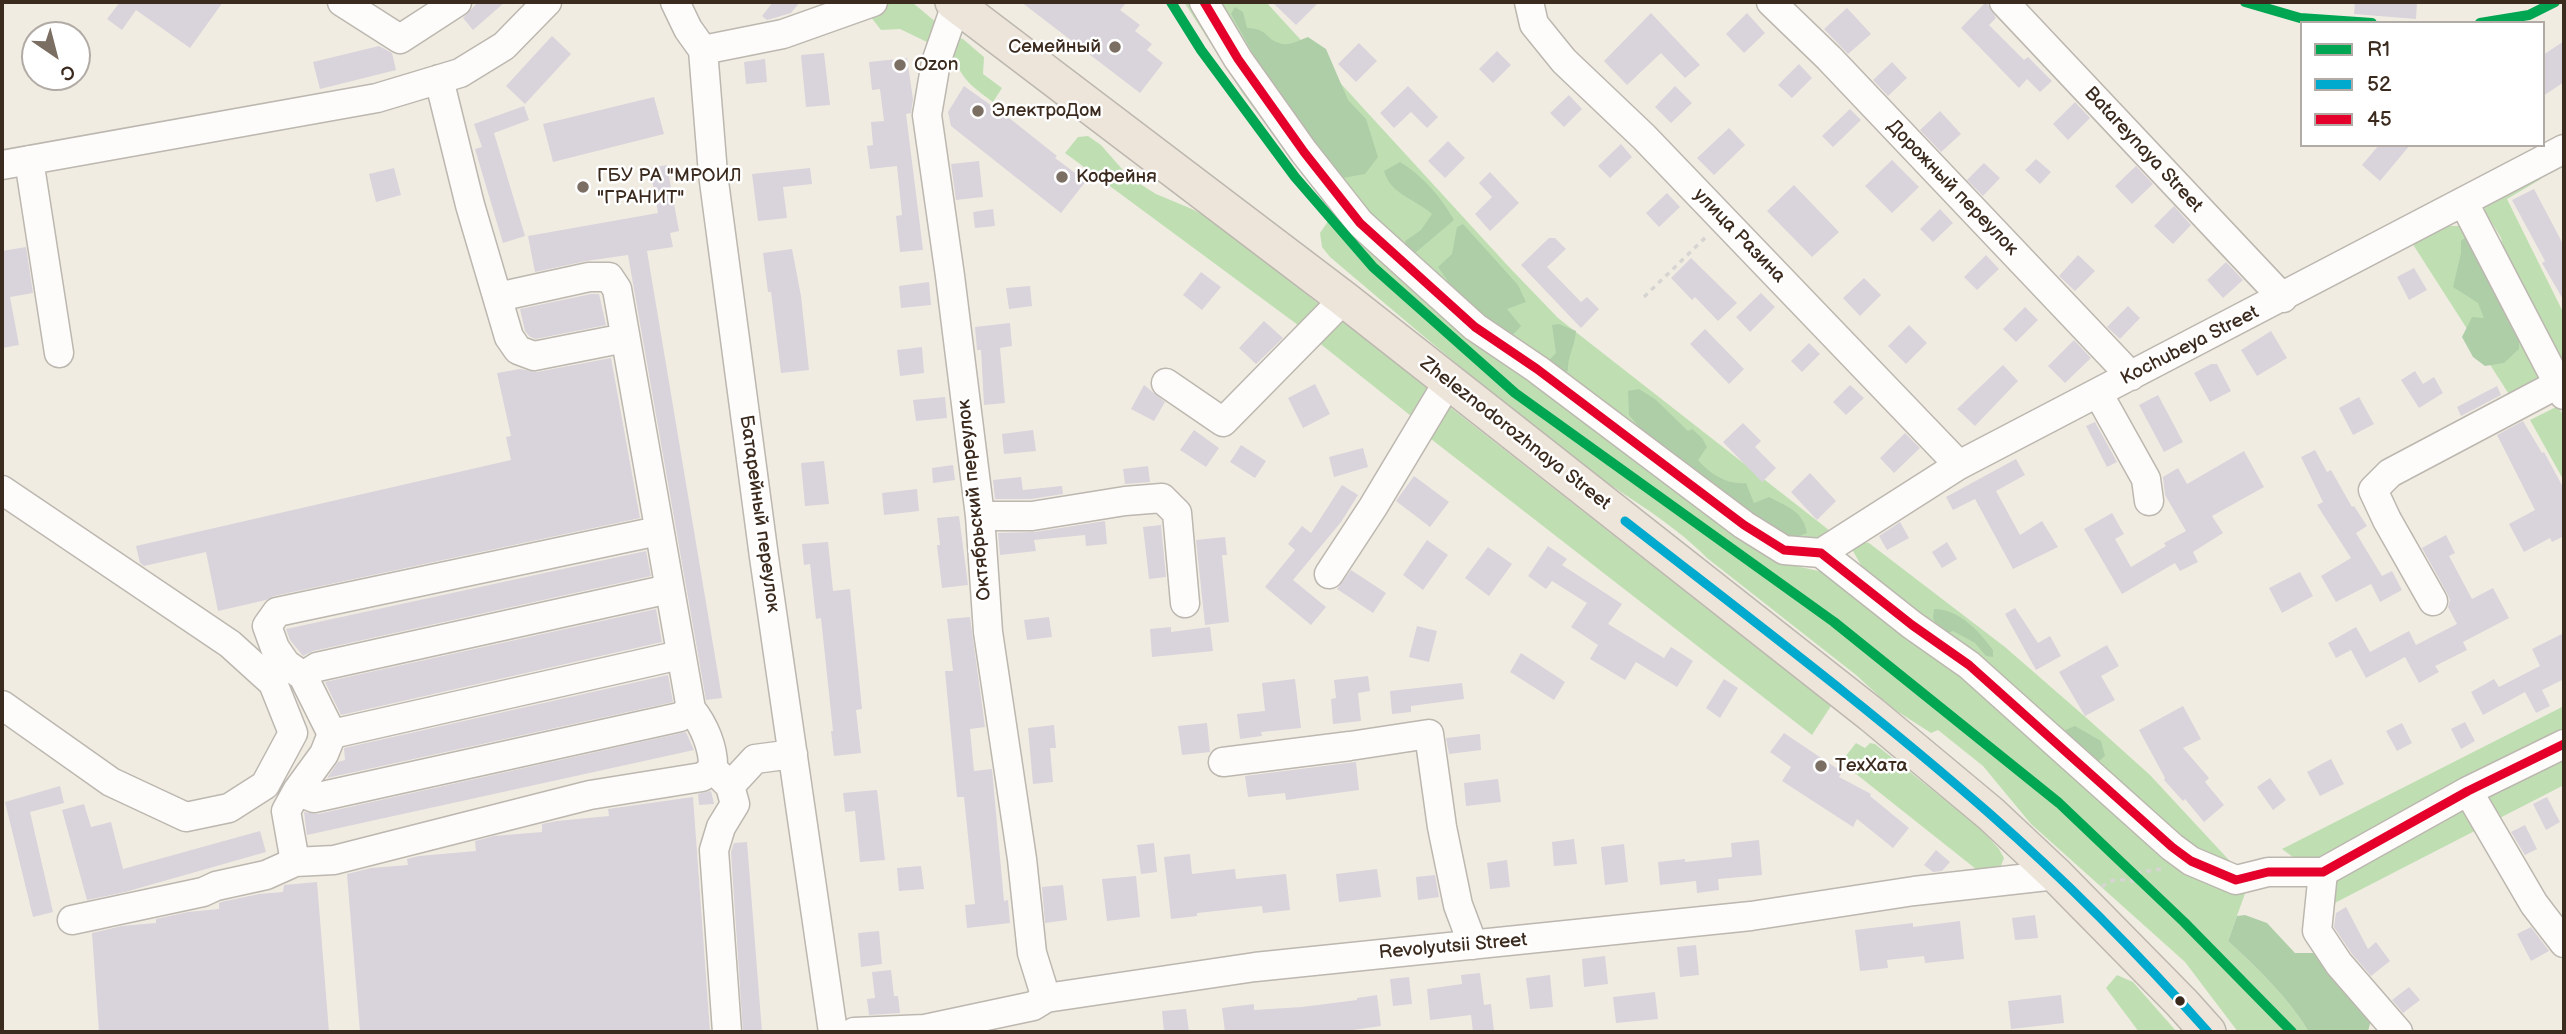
<!DOCTYPE html>
<meta charset="utf-8">
<style>
body{margin:0}
#map{position:relative;width:2566px;height:1034px;overflow:hidden;background:#f1ece2;font-family:"Balsamiq Sans",sans-serif}
canvas{display:block}
.frame{position:absolute;inset:0;border:4px solid #3b2a1e;pointer-events:none}
.legend{position:absolute;left:2300px;top:21px;width:245px;height:126px;box-sizing:border-box;background:#fff;border:2px solid #b1aaa5;margin:0;padding:9px 12px;list-style:none;font-size:21px;color:#3b2a1e}
.legend li{display:flex;align-items:center;gap:14px;height:35px}
.legend b{width:35px;border:2px solid #b1aaa5}
.north{position:absolute;left:21px;top:21px;width:70px;height:70px;box-sizing:border-box;background:#fff;border:2px solid #b1aaa5;border-radius:50%;rotate:145deg;font-size:19px;font-weight:700;line-height:28px;text-align:center;color:#3b2a1e}
.north::after{content:'';display:block;margin:auto;width:24px;height:32px;background:#7b6e63;clip-path:polygon(50% 0,100% 100%,50% 72%,0 100%)}
</style>
<div id="map">
<canvas width="2566" height="1034"></canvas>
<div class="frame"></div>
<ul class="legend">
<li><b style="height:9px;background:#00a651"></b>R1</li>
<li><b style="height:9px;background:#00a9ce"></b>52</li>
<li><b style="height:9px;background:#e4002b"></b>45</li>
</ul>
<div class="north">С</div>
</div>
<script>
const ctx = document.querySelector('canvas').getContext('2d');
ctx.lineJoin = 'round';
function fillPath(path, color) { ctx.fillStyle = color; ctx.fill(path, 'evenodd'); }
function trace(path, color, width, dash) { ctx.strokeStyle = color; ctx.lineWidth = width; ctx.lineCap = dash ? 'butt' : 'round'; ctx.setLineDash(dash || []); ctx.stroke(path); }
function label(font, color, halo, rows, align = 'center') {
  ctx.font = font + ' "Balsamiq Sans",sans-serif'; ctx.lineWidth = 5; ctx.setLineDash([]); ctx.textBaseline = 'middle'; ctx.strokeStyle = halo; ctx.fillStyle = color; for (const [text, x, y, turn = 0] of rows) {
    ctx.save(); ctx.translate(x, y); ctx.rotate((+turn || 0) * Math.PI / 180); ctx.textAlign = isNaN(turn) ? turn : align; if (halo) ctx.strokeText(text, 0, 0); ctx.fillText(text, 0, 0); ctx.restore();
  }
}
const green = new Path2D(`
 M891 2H912L938 24 929 43 900 29 881 30 870 16Z
 M1184 2H1198L1331 194 1774 553 1796 566 1841 576 2247 888 2228 941C2258 969 2288 997 2309 1032H2238L2185 962 2031 824 1983 766 1938 730 1931 733 1892 708 1856 675 1707 558C1669 519 1618 493 1576 460 1492 394 1411 326 1330 257L1322 247 1320 233 1333 214 1243 94Z
 M1217 2H1266L1509 267 1558 318 1834 534 1807 546 1496 337 1333 180Z
 M959 38 963 39 984 57 983 74 1002 88 993 102C970 85 965 82 952 56Z
 M1088 136 1101 145 1129 177 1156 194 1192 209 1225 227 1327 311 1306 331 1065 153 1078 137Z
 M2538 170 2541 179 2507 199 2564 314V375L2506 258 2501 238 2484 210 2487 202Z
 M2445 226H2459L2469 234 2545 381 2512 399 2412 243Z
 M1341 320 1428 389 1411 416 1313 338Z
 M1446 404 1831 706 1812 735 1422 432Z
 M2558 406 2564 417V481L2530 420Z
 M1857 541 1869 543 2005 647 2090 721 2150 775 2241 873 2211 866 1870 581 1853 551Z
 M2564 706V733L2319 858 2301 863 2282 849Z
 M1856 743 1865 748 1870 743 1875 744 1980 828 1999 849 2004 858 2000 868 1986 877 1841 762Z
 M2564 752V785L2325 908 2328 881Z
 M2117 975 2133 982 2177 1032H2139L2106 988Z`);
const forest = new Path2D(`
 M1235 7 1243 12 1247 28C1269 29 1264 38 1279 43 1288 47 1300 40 1308 37L1326 49 1348 100 1366 119 1378 157 1365 174 1343 178 1333 172 1285 111 1231 14Z
 M1400 162C1423 176 1441 197 1454 220L1415 253H1409L1405 241 1421 230 1432 214C1415 199 1390 194 1384 171Z
 M1463 224 1518 285 1526 302 1507 309 1521 326 1510 338 1454 290 1438 267 1452 254 1457 227Z
 M2469 234 2519 332V349L2504 363 2485 366 2473 357 2462 337 2472 317 2484 318 2478 303 2453 287 2461 253V241Z
 M1559 324 1576 331C1575 347 1567 356 1568 371L1560 374 1551 368 1549 360 1556 353 1552 325Z
 M1639 389 1655 399 1688 431 1692 429 1702 438 1707 447 1698 460C1710 474 1727 485 1746 483L1754 503 1769 497C1788 507 1803 511 1807 533L1793 538 1782 536 1650 440 1629 415 1628 391Z
 M1934 609C1959 609 1979 631 1993 650V657L1986 656 1975 643 1953 631 1944 634 1939 632 1933 618Z
 M2075 726 2101 741 2105 756 2099 761C2084 758 2071 744 2065 730Z
 M2245 915 2267 923 2295 953H2314L2325 958 2372 1015 2368 1032H2309C2288 997 2258 969 2228 941L2237 916Z`);
const building = new Path2D(`
 M120 2H223L190 48 136 10 122 30 107 19Z
 M478 2H505L473 30 463 18Z
 M773 2H800L791 13 767 20 762 16Z
 M1021 2H1127L1120 10 1140 25 1135 31 1152 44 1147 50 1163 63 1140 93Z
 M1272 2H1319L1296 25Z
 M1986 2 1996 18 1989 25 2024 60 2028 57 2052 81 2040 92 2027 79 2019 88 1961 28Z
 M2355 2H2417L2416 19 2354 14Z
 M1847 8 1871 34 1848 54 1824 29Z
 M1651 13 1700 65 1685 78 1661 53 1627 85 1604 61Z
 M1747 13 1765 33 1744 53 1726 34Z
 M552 36 571 54 525 104 506 86Z
 M2564 41V82L2543 96V55Z
 M1359 43 1377 61 1356 82 1338 64Z
 M379 46 392 53 396 70 320 89 313 62Z
 M1497 51 1511 65 1493 83 1479 69Z
 M824 53 830 105 806 107 801 55Z
 M907 58 913 99 911 113 906 114 923 250 900 252 896 216 902 215 897 166 870 169 867 146 873 145 871 122 884 121 880 89 872 90 869 62Z
 M765 59 767 82 746 84 744 62Z
 M1892 62 1907 78 1888 96 1873 80Z
 M1799 64 1812 78 1792 98 1778 85Z
 M964 86 1013 121 1057 156 1055 158 1086 181 1061 213 951 126 948 112Z
 M1408 86 1438 117 1427 128 1411 112 1394 128 1380 113Z
 M1675 86 1692 103 1671 123 1655 107Z
 M1569 95 1582 109 1564 127 1550 113Z
 M654 97 664 134 553 162 543 124Z
 M2075 102 2090 118 2068 140 2053 124Z
 M524 106 529 120 494 133 525 236 503 243 475 149 482 147 474 124Z
 M1850 109 1861 120 1833 147 1822 136Z
 M1940 111 1961 134 1941 152 1920 130Z
 M1729 128 1745 145 1714 175 1697 158Z
 M1448 141 1465 158 1445 178 1428 161Z
 M1621 144 1632 157 1610 178 1598 166Z
 M2379 145H2410L2380 181 2362 165Z
 M2036 159 2051 172 2040 184 2025 170Z
 M1892 160 1919 187 1892 213 1865 186Z
 M979 161 983 197 956 200 951 164Z
 M1984 163 2000 178 1983 196 1967 180Z
 M667 165 679 231 670 233 673 247 647 251 722 698 706 700 628 255 586 261 535 272 528 236 658 213 650 168Z
 M2136 166 2153 184 2132 204 2115 186Z
 M394 168 401 195 376 202 369 174Z
 M810 168 812 184 783 187 787 218 758 221 752 174Z
 M1490 172 1519 203 1490 231 1475 214 1492 197 1479 183Z
 M1794 185 1839 232 1812 257 1767 211Z
 M2534 189 2564 246V301L2542 263 2545 261 2512 200Z
 M1667 193 1680 207 1659 227 1646 213Z
 M2174 206 2191 225 2173 244 2154 226Z
 M993 209 995 226 975 228 973 212Z
 M1940 209 1953 223 1933 242 1920 229Z
 M1549 238H1555L1566 249 1547 267 1581 302 1587 297 1599 309 1581 328 1521 265Z
 M26 247 33 293 10 297 19 345 2 348V251Z
 M792 249 801 296 809 370 781 373 771 292H768L763 253Z
 M1986 255 1999 269 1977 290 1964 277Z
 M2078 255 2095 271 2075 291 2059 276Z
 M1691 258 1737 303 1718 321 1695 297 1692 300 1671 278Z
 M2226 262 2243 280 2223 298 2207 280Z
 M2414 268 2427 290 2409 300 2397 277Z
 M1201 272 1221 287 1202 310 1183 295Z
 M1864 278 1881 295 1860 316 1843 298Z
 M929 282 931 305 901 308 899 286Z
 M1030 286 1032 306 1009 309 1006 288Z
 M1761 293 1775 307 1750 332 1736 317Z
 M591 294H599L606 325 535 339 529 336 525 331 520 309Z
 M2128 306 2140 318 2120 339 2107 327Z
 M2025 307 2038 320 2016 342 2003 329Z
 M1264 321 1283 338 1256 364 1239 348Z
 M1010 323 1012 346 1000 348 1005 403 984 405 981 350H977L975 327Z
 M1909 325 1927 343 1906 364 1888 346Z
 M1705 329 1744 369 1729 384 1690 344Z
 M2271 331 2287 358 2257 376 2241 350Z
 M2074 340 2091 358 2065 383 2048 366Z
 M1809 343 1820 354 1802 372 1791 361Z
 M922 347 924 373 900 376 897 350Z
 M611 358 640 518 274 596 266 600 218 611 206 552 144 566 140 563 136 546 511 460 506 437 511 436 497 373 520 369 537 372Z
 M2211 364H2217L2231 391 2210 402 2194 373Z
 M2003 365 2018 381 1975 426 1957 409Z
 M2415 371 2423 384 2434 377 2443 393 2419 408 2401 380Z
 M1315 384 1330 414 1303 428 1288 398Z
 M1144 385 1165 402 1154 421 1131 409Z
 M1850 385 1864 398 1846 415 1833 402Z
 M2497 386 2501 395 2461 416 2457 407Z
 M2158 395 2183 442 2164 452 2139 405Z
 M945 397 947 418 916 421 913 400Z
 M2359 397 2374 424 2353 435 2339 408Z
 M2523 421 2542 453 2544 452 2564 489V536L2552 542 2550 538 2524 552 2509 524 2535 510 2497 435Z
 M2095 422 2117 462 2107 467 2086 426Z
 M1743 423 1761 441 1755 447 1776 468 1762 482 1723 442Z
 M1033 430 1036 451 1004 454 1002 434Z
 M1194 430 1219 448 1206 467 1180 450Z
 M1905 433 1920 448 1894 473 1880 458Z
 M1241 445 1266 461 1255 478 1230 462Z
 M1363 448 1368 467 1334 477 1329 457Z
 M2315 450 2327 472 2331 470 2352 507 2354 506 2367 526 2356 533 2382 576 2392 571 2402 590 2380 602 2371 584 2336 602 2321 576 2351 558 2317 505 2323 502 2301 457Z
 M2244 451 2264 487 2212 516 2223 533 2193 552 2198 562 2180 571 2175 563 2122 594 2084 529 2112 513 2124 534 2115 539 2131 567 2166 546 2164 543 2186 531 2165 495 2163 477 2178 468 2187 484Z
 M2016 459 2025 475 1996 491 2020 535 2042 521 2058 547 2013 569 1975 499 1953 510 1946 497Z
 M824 461 829 504 805 506 801 463Z
 M953 465 955 480 933 483 932 468Z
 M1148 466 1150 482 1125 484 1123 469Z
 M1810 473 1836 501 1817 520 1791 492Z
 M1414 476 1449 502 1430 527 1396 501Z
 M1021 477 1023 490 1062 486 1063 494 1031 499H995L993 480Z
 M1342 485 1358 495 1341 522 1293 580 1326 607 1311 625 1265 587 1295 550 1288 544 1302 526 1311 533Z
 M917 489 919 511 884 515 882 493Z
 M959 516 968 585 942 588 937 545H940L937 518Z
 M1105 521 1107 544 1086 546 1085 535 1034 540 1036 551 1000 555 998 533 1035 532Z
 M1900 522 1909 538 1887 550 1879 536Z
 M1161 525 1166 577 1149 579 1143 527Z
 M2446 535 2455 553 2449 556 2472 599 2493 588 2509 618 2463 642 2467 650 2435 666 2439 672 2419 683 2405 657 2366 678 2351 650 2336 658 2328 643 2356 627 2370 652 2409 631 2416 645 2457 624 2448 607 2450 600 2447 593 2422 548Z
 M1225 537 1227 555H1222L1229 622 1205 625 1196 540Z
 M1427 540 1448 555 1423 590 1403 575Z
 M828 542 833 591 850 589 862 709 856 710 861 753 834 756 831 731H833L821 618 816 619 810 564 804 565 802 544Z
 M1947 542 1957 559 1942 568 1932 552Z
 M1548 546 1567 559 1562 565 1622 604 1608 624 1664 658 1671 647 1693 661 1677 687 1636 662 1625 680 1590 659 1598 645 1571 627 1587 603 1552 581 1546 589 1528 576Z
 M1488 547 1512 564 1489 596 1465 578Z
 M646 551 651 576 313 651 303 656 290 640 286 629Z
 M1351 570 1386 593 1373 613 1337 589Z
 M2300 572 2313 596 2282 613 2269 588Z
 M2015 608 2038 643 2050 636 2061 656 2036 670 2005 614Z
 M656 609 662 642 341 715 325 682Z
 M970 617 985 727 970 729 974 771 992 769 1004 901 1008 900 1010 923 967 928 965 905 975 904 964 797H957L945 671H953L947 619Z
 M1049 617 1052 637 1027 640 1024 620Z
 M1417 626 1437 631 1429 662 1409 657Z
 M1171 627V632L1210 627 1213 651 1152 657 1150 629Z
 M2564 633V679L2542 690 2550 706 2536 713 2525 692 2483 715 2471 692 2494 679 2499 687 2540 666 2532 649Z
 M2107 645 2119 666 2101 676 2115 700 2085 716 2059 672Z
 M1521 653 1565 682 1554 700 1510 672Z
 M668 675 673 702 327 778 338 762 345 760 344 748Z
 M1368 676 1370 691 1358 693 1361 721 1333 724 1331 699 1336 698 1334 680Z
 M1295 679 1301 728 1261 732 1262 736 1240 739 1237 714 1265 711 1262 683Z
 M1724 679 1738 688 1720 718 1706 708Z
 M1462 683 1464 699 1411 706V712L1392 714 1390 691Z
 M2183 706 2201 739 2183 748 2209 778 2205 782 2224 805 2204 822 2185 799 2183 801 2164 780 2165 778 2139 730Z
 M2465 722 2475 741 2461 749 2451 729Z
 M1207 723 1210 752 1182 755 1178 726Z
 M2402 723 2412 743 2397 751 2386 731Z
 M1054 725 1056 748H1050L1053 782 1033 784 1028 728Z
 M686 732 694 750 307 835 304 812 318 814Z
 M1784 733 1842 772 1839 777 1871 794 1870 796 1909 828 1893 848 1857 819 1853 827 1782 781 1791 767 1770 752Z
 M1480 734 1481 750 1449 754 1446 738Z
 M2331 759 2344 784 2320 796 2307 772Z
 M1356 762 1359 790 1286 800 1285 793 1248 797 1245 776Z
 M2270 778 2286 800 2273 810 2257 787Z
 M1498 779 1501 802 1466 806 1464 783Z
 M60 786 64 803 30 812 53 912 33 917 5 802Z
 M877 790 885 860 860 862 855 811 845 812 843 793Z
 M711 791 714 804 699 805 698 794Z
 M693 797 710 1032H360L347 874 371 868 408 865 407 859 419 856 476 851 475 841 494 836 542 832V824L557 821 609 816 608 809Z
 M2547 797 2560 822 2546 830 2533 804Z
 M84 804 91 827 111 822 123 869 260 831 266 852 125 892 87 900 62 810Z
 M2525 825 2537 849 2525 855 2511 832Z
 M1574 839 1577 864 1554 866 1552 842Z
 M1759 840 1762 875 1718 879 1719 890 1697 893 1696 881 1660 885 1658 862 1685 859V862L1732 857 1731 843Z
 M747 842 762 1032H743L731 852 734 843Z
 M1154 843 1157 872 1141 874 1137 845Z
 M1624 844 1628 882 1605 885 1601 847Z
 M1936 850 1950 862 1942 871 1933 872 1924 865Z
 M1190 854 1192 874 1235 869 1236 879 1286 874 1290 910 1263 913 1262 906 1197 913V916L1171 919 1164 857Z
 M1507 860 1510 887 1490 889 1487 863Z
 M921 866 924 889 899 891 897 868Z
 M1377 869 1381 897 1339 902 1336 874Z
 M1435 875 1439 897 1418 900 1416 877Z
 M1136 876 1140 917 1107 921 1102 879Z
 M317 882 329 1032H99L92 933 122 926 156 923V919L188 912 219 909V903L221 902 259 894 283 892 284 885Z
 M1063 885 1067 920 1045 923 1042 887Z
 M2346 907 2368 949 2376 942 2390 961 2371 976 2352 954 2334 927 2336 913Z
 M2035 915 2038 938 2015 940 2012 918Z
 M1960 921 1964 959 1925 963 1924 956 1887 960 1888 968 1860 971 1855 930 1913 923V927Z
 M2531 927 2549 951 2531 961 2517 934Z
 M879 931 882 964 861 967 858 933Z
 M1696 945 1699 975 1680 977 1677 947Z
 M1605 956 1608 984 1584 987 1582 959Z
 M891 970 894 996H898L900 1013 869 1015 867 999 875 998 872 972Z
 M1480 973 1484 1005 1491 1004 1494 1032H1473L1471 1015 1430 1020 1427 989 1462 984 1461 975Z
 M1550 975 1553 1007 1530 1009 1526 978Z
 M1409 977 1412 1004 1393 1006 1390 979Z
 M2409 987 2420 1000 2403 1013 2392 1000Z
 M1655 992 1658 1019 1616 1023 1613 997Z
 M1377 995 1381 1026 1339 1032H1225L1222 1008 1254 1004V1010L1302 1007 1357 1000V998Z
 M2061 995 2064 1023 2011 1029 2008 1001Z
 M1186 1009 1189 1032H1164L1162 1011Z`);
const path = new Path2D(`
 M1644 297 1707 236
 M2102 887C2112 878 2120 879 2132 881L2141 872 2161 869`);
const minor = new Path2D(`
 M342 2 400 39 457 2
 M675 2 688 29 703 50 713 174 764 557 833 1032
 M957 2 936 62 927 115 950 276 980 516 988 632 1022 859 1032 953 1046 998
 M1204 2 1238 59 1304 152 1360 223 1475 327 1537 369 1744 525 1784 550 1821 553 1912 625 1969 665 2172 847 2191 861 2236 880 2268 872H2323L2468 791 2564 744
 M1529 2 1534 24 1564 61 1644 137 1959 465
 M1771 2 1829 58 2131 376
 M2004 2 2283 298
 M703 50 783 34 873 2
 M439 79 470 205 509 337 518 350 534 356 625 338
 M29 160 59 353
 M2 165 377 98 460 73 504 46 547 2
 M2464 203 2564 395
 M1166 383 1223 422 1344 299
 M2098 393 2146 479 2149 501
 M2 490 230 644 273 683 293 733 265 785 229 808 186 817 111 782 2 705
 M980 516H1032L1125 501 1162 498 1177 513 1185 603
 M1821 553 1959 465 2564 149
 M1329 574 1373 507 1448 382
 M2433 601 2387 520 2373 490 2390 473 2558 384
 M303 676 317 667 669 589
 M332 734 680 655
 M1223 762 1350 746 1429 734 1442 827 1458 905 1473 945
 M713 769 730 786 735 804 721 827 714 850 727 1032
 M730 786 755 759 793 754
 M297 791 314 798 680 717 691 709 617 289 609 277H589L498 297
 M2468 791 2534 904 2564 943
 M295 862 286 811 297 791 324 754 332 734 303 676 286 664 275 648 267 626 277 612 658 531
 M2323 872 2317 931 2339 964 2398 1032
 M72 920 203 892 216 886 266 875 295 862 334 860 590 795 702 777 713 769C714 748 704 725 691 709
 M854 1032 925 1029 1033 1006 1046 998 1255 967 1751 916 1914 891 2056 875`);
const major = new Path2D(`
 M953 2 1344 299 1871 714 1991 814 2056 875 2182 1003 2208 1032`);
const bus1 = new Path2D(`
 M1625 521C1748 617 1873 711 1990 814 2065 880 2142 958 2208 1032`);
const bus2 = new Path2D(`
 M1204 2 1238 59 1304 152 1360 223 1475 327 1537 369 1744 525 1784 550 1821 553 1912 625 1969 665 2172 847 2191 861 2236 880 2268 872H2323L2468 791 2564 744`);
const rail1 = new Path2D(`
 M1171 2 1201 50 1295 177 1373 267 1515 393 1834 622 2059 803 2184 922 2292 1032
 M2245 2 2300 18 2372 23
 M2480 23 2529 15 2555 2`);
const markers = [
 [1115,47,7,"#7b6e63"],
 [900,65,7,"#7b6e63"],
 [978,111,7,"#7b6e63"],
 [1062,177,7,"#7b6e63"],
 [583,187,7,"#7b6e63"],
 [1821,766,7,"#7b6e63"],
 [2180,1001,6,"#3b2a1e"]
];
const poiNames = [
 ["Семейный",1101,47,"right"],
 ["Ozon",914,65],
 ["ЭлектроДом",992,111],
 ["ГБУ РА \"МРОИЛ",597,176],
 ["\"ГРАНИТ\"",597,198],
 ["Кофейня",1076,177],
 ["ТехХата",1835,766]
];
const streetNames = [
 ["Batareynaya Street",2143,150,47],
 ["Дорожный переулок",1952,188,46],
 ["улица Разина",1739,236,46],
 ["Kochubeya Street",2190,346,-27],
 ["Zheleznodorozhnaya Street",1515,434,38],
 ["Октябрьский переулок",975,500,-96],
 ["Батарейный переулок",759,514,82],
 ["Revolyutsii Street",1453,947,-5]
];
fillPath(green, '#bfdfb3');
fillPath(forest, '#aecea8');
fillPath(building, '#d9d3db');
trace(minor, '#bcb7af', 31);
trace(major, '#bcb7af', 38);
trace(path, '#d7d5d2', 3.5, [5, 5]);
trace(minor, '#fdfcfb', 28);
trace(major, '#ede4da', 35);
trace(bus1, '#00a9ce', 9);
trace(bus2, '#e4002b', 9);
trace(rail1, '#00a651', 10);
for (const [x, y, r, color] of markers) { const dot = new Path2D(); dot.arc(x, y, r, 0, 2 * Math.PI); ctx.fillStyle = color; ctx.fill(dot); trace(dot, '#fff', 2.5); }
label('19px', '#3b2a1e', '#fff', poiNames, 'left');
label('19px', '#3b2a1e', '#fff', streetNames);
</script>
